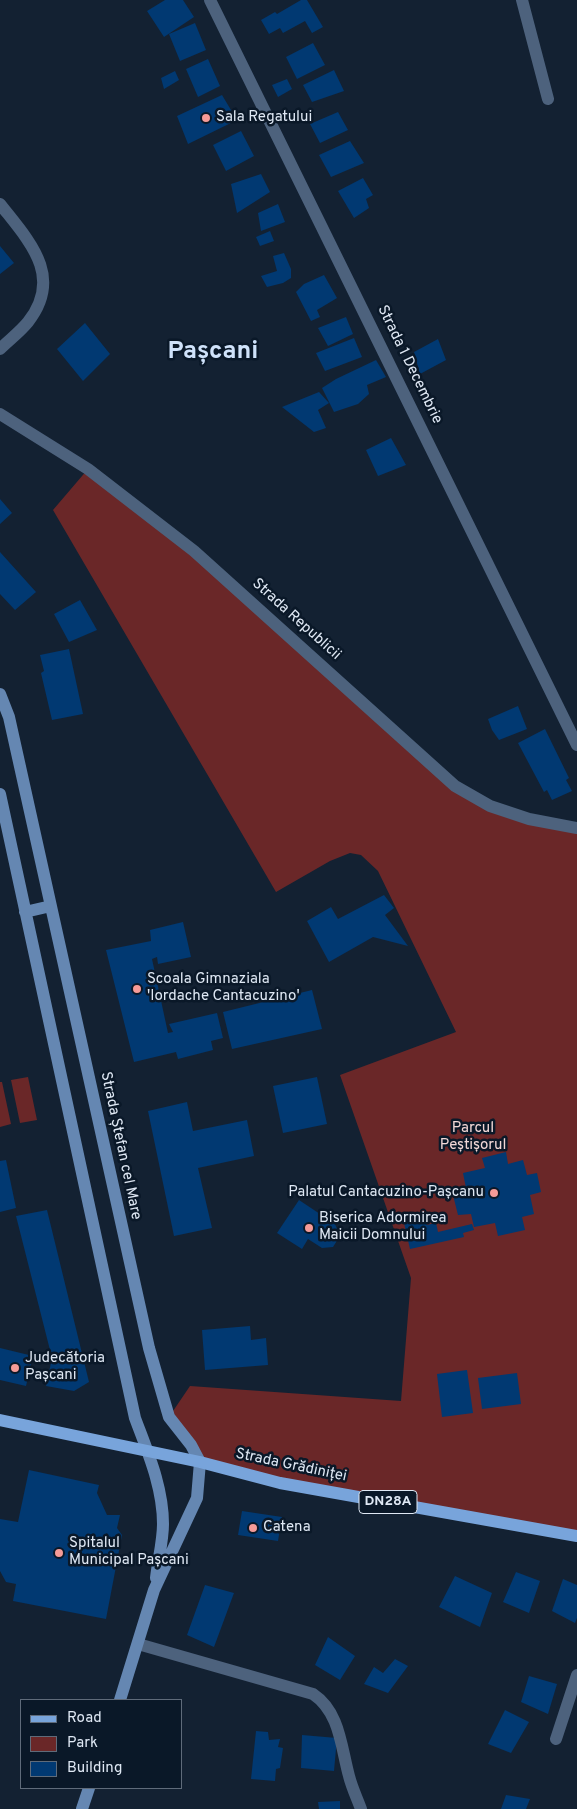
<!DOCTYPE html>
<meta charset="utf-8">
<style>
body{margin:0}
#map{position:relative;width:577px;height:1809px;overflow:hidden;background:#132132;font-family:Overpass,sans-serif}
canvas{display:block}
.legend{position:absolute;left:20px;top:1699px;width:162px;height:90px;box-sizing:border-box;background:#0a1828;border:1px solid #5f6b7a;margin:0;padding:6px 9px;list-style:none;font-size:15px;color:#dfe8f4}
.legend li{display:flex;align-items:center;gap:10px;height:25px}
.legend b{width:25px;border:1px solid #5f6b7a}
</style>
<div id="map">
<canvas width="577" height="1809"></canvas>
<ul class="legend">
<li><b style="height:6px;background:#78a4db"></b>Road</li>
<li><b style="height:14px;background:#6a2728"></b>Park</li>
<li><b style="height:14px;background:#013972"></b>Building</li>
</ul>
</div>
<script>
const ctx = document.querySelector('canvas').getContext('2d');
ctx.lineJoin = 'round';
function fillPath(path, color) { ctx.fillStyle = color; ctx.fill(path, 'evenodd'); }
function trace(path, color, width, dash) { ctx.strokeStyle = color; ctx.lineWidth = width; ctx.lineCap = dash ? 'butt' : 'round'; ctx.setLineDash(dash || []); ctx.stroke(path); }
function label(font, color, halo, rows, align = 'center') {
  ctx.font = font + ' Overpass,sans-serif'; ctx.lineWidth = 5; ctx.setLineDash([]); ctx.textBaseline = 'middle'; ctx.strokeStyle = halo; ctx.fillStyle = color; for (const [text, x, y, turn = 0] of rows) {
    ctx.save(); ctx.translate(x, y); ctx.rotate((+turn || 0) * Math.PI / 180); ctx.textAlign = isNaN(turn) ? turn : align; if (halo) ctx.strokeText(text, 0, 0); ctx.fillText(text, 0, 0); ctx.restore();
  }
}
const green = new Path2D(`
 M88 469 194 551 455 786 490 806 577 828V1536L200 1462 169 1417 190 1386 401 1401 411 1278 340 1075 456 1032 378 871 361 855 350 853 330 861 276 892 53 510Z
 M28 1077 37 1120 20 1123 11 1080Z
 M0 1082H2L11 1124 0 1127Z`);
const building = new Path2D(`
 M165 0H183L194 17 164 37 147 11Z
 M301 0H307L323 27 312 33 305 21 283 33 280 28 269 34 261 20 275 12 277 14Z
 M195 23 206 50 180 61 169 34Z
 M313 43 325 65 297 79 286 57Z
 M208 59 220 86 198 97 186 69Z
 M334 70 344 91 312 102 303 85Z
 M175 71 179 80 164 89 161 78Z
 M287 79 292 89 278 97 272 85Z
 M222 95 237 120 188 144 177 116Z
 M338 112 348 130 320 143 310 124Z
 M241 131 254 156 226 171 213 145Z
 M350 141 364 163 331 177 319 155Z
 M261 174 270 192 237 213 231 184Z
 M363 178 373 195 366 199 369 208 354 218 338 191Z
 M278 204 285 222 261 231 258 213Z
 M270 231 274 241 260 246 256 237Z
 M0 246 14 263 0 274Z
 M284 253 291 269V278L283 283 267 287 261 276 277 271 273 256Z
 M324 275 337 298 317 310 320 317 311 321 296 292 304 284Z
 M346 317 353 334 328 346 318 328Z
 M85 323 110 354 83 381 57 349Z
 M354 338 362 357 325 371 316 353Z
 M438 339 446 360 420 374 414 352Z
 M376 360 386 377 367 385 369 394 358 404 334 412 322 388 336 379Z
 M319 392 329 403 318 410 326 428 314 432 282 407Z
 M391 438 406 465 378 476 366 450Z
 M0 499 12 513 0 524Z
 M0 552 36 592 15 610 0 594Z
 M80 600 97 630 69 642 54 614Z
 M69 649 83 714 52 720 41 673 44 671 40 655Z
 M518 706 527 729 499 740 492 730 488 719Z
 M545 729 569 778 566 780 572 791 552 800 547 790 544 792 518 743Z
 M384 895 394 908 385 915 408 946 373 937 329 962 307 921 331 907 338 919Z
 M183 922 191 957 158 964 157 957 152 959 168 1033 173 1032 169 1024 217 1013 223 1038 211 1041 213 1050 178 1059 176 1052 134 1062 106 950 151 941 150 930Z
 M312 990 322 1029 232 1049 223 1012Z
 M317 1077 327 1124 283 1133 273 1086Z
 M187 1102 193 1131 247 1120 254 1156 198 1168 212 1228 174 1236 148 1111Z
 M506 1152 508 1164 523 1160 527 1175 537 1173 541 1192 530 1195 534 1214 522 1217 525 1230 498 1236 495 1223 474 1227 471 1214 458 1215 452 1191 466 1188 463 1173 485 1168 482 1158Z
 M6 1160 16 1208 0 1212V1161Z
 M299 1200 335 1224 340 1236 333 1247 322 1248 308 1239 302 1249 277 1233Z
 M47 1210 89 1382 74 1391 46 1386 52 1358 16 1216Z
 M426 1218 427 1225 436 1223 438 1232 472 1224 474 1230 463 1233 464 1237 410 1249 404 1223Z
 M250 1326 251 1340 266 1338 268 1365 205 1370 202 1330Z
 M0 1348 33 1356 26 1386 0 1380Z
 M467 1370 473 1413 442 1417 437 1374Z
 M517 1373 521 1404 482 1409 478 1378Z
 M29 1470 99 1485 97 1493 107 1515H120L117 1528 122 1535 106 1619 13 1601 16 1584 6 1582 0 1571V1519L18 1522Z
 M242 1511 282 1517 278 1541 238 1535Z
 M516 1572 540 1581 529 1613 503 1602Z
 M455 1576 492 1593 480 1627 439 1607Z
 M563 1579 577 1585V1618L575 1623 552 1611Z
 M205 1585 234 1593 214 1647 187 1635Z
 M328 1637 355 1656 340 1680 315 1665Z
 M395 1659 408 1666 388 1693 364 1684 374 1667 383 1673Z
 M529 1676 557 1684 548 1714 521 1702Z
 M505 1710 529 1722 511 1753 488 1744Z
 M256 1731 268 1732 269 1740 280 1739 278 1747 283 1748 280 1768 276 1769 275 1781 251 1779Z
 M302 1735 337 1738 334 1771 301 1768Z
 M506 1795 530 1799 526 1809H501Z
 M340 1801V1809H319L318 1802Z`);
const street = new Path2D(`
 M210 0 577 745
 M522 0 548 99
 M0 204C29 241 64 276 28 322 20 332 9 340 0 349
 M0 414 88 469 194 551 455 786 490 806 529 819 577 828
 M138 1644 313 1694C340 1712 341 1747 349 1776 352 1788 357 1798 361 1809
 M556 1739 577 1675`);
const secondary = new Path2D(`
 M0 694 9 717 149 1348 169 1417 191 1445 200 1462 197 1498 154 1590 120 1700
 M0 794 135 1418C148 1453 163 1487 163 1524 163 1541 158 1560 156 1578
 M25 912 51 906
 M82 1809 89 1788`);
const primary = new Path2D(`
 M0 1420 200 1462 280 1483 577 1536`);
const markers = [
 [206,118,5,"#f59b98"],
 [137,989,5,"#f59b98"],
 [494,1193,5,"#f59b98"],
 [309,1228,5,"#f59b98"],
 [15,1368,5,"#f59b98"],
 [253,1528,5,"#f59b98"],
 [59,1553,5,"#f59b98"]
];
const shields = [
 [388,1502,58]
];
const shieldNames = [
 ["DN28A",388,1502]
];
const poiNames = [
 ["Sala Regatului",216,118],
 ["Scoala Gimnaziala",147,980],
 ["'Iordache Cantacuzino'",147,997],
 ["Palatul Cantacuzino-Pașcanu",484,1193,"right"],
 ["Biserica Adormirea",319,1219],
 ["Maicii Domnului",319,1236],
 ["Judecătoria",25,1359],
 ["Pașcani",25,1376],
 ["Catena",263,1528],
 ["Spitalul",69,1544],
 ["Municipal Pașcani",69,1561]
];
const streetNames = [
 ["Strada 1 Decembrie",409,365,64],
 ["Strada Republicii",296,620,42],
 ["Strada Ștefan cel Mare",120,1146,78],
 ["Strada Grădiniței",291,1466,12]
];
const parkNames = [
 ["Parcul",473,1129],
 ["Peștișorul",473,1146]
];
const townNames = [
 ["Pașcani",213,353]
];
fillPath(green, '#6a2728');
fillPath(building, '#013972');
trace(street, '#4d627d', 12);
trace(secondary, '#6587b2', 12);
trace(primary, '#78a4db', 12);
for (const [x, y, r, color] of markers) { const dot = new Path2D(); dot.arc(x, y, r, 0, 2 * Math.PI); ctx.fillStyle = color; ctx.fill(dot); trace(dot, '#0a1828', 2); }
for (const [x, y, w] of shields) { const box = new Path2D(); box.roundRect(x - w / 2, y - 11.5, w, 23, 4); ctx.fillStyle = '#0a1828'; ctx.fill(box); trace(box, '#dfe8f4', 1); }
label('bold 14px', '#dfe8f4', null, shieldNames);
label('15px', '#dfe8f4', '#0a1828', poiNames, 'left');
label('15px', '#dfe8f4', '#0a1828', streetNames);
label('15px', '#f2d8d7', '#0a1828', parkNames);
label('bold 25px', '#cfe2fa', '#0a1828', townNames);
</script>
